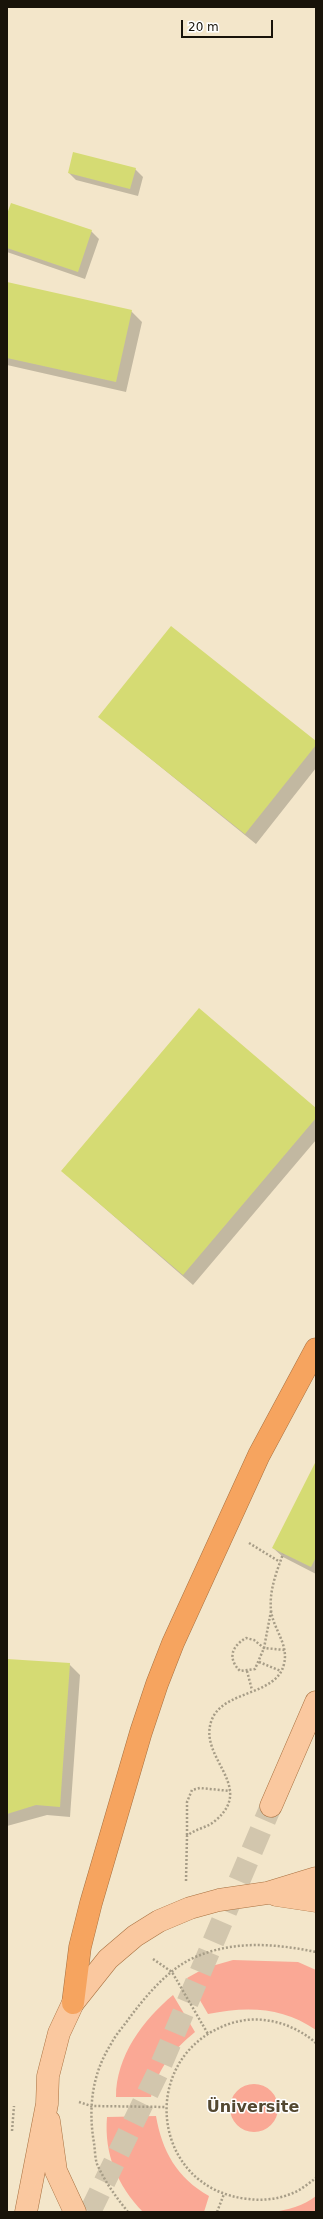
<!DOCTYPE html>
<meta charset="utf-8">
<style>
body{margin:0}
#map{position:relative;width:323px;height:2219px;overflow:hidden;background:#f3e6ca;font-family:"DejaVu Sans",sans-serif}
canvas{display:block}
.frame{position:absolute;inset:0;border:8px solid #181309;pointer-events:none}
.scale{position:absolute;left:181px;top:20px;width:92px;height:18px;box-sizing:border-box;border:2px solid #181309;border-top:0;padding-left:5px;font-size:12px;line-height:14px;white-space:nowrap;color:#181309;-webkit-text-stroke:3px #fff;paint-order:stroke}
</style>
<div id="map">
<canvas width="323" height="2219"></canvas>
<div class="frame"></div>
<div class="scale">20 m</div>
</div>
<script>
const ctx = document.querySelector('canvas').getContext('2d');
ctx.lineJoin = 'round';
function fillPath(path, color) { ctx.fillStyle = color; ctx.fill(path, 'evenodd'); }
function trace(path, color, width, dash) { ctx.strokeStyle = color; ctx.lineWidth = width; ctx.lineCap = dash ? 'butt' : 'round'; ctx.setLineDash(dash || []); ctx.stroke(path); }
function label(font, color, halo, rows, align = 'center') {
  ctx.font = font + ' "DejaVu Sans",sans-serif'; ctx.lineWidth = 3; ctx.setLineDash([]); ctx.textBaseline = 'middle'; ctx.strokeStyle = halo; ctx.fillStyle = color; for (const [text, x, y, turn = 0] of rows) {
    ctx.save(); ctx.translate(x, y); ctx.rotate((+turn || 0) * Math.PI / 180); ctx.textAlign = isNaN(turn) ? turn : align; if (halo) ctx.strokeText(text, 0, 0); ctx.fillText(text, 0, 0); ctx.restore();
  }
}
const green = new Path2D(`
 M233 1960 298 1962 316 1970V2030C283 2007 247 2006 208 2014L187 1978 205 1968Z
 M173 1995 195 2032C173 2050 158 2068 151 2097H116C116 2056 143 2020 173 1995Z
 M230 2108a24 24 0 1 1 48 0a24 24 0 1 1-48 0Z
 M156 2116C162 2151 177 2178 209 2196L204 2212H143C117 2185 104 2154 107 2117Z
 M316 2196V2212H272C288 2210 303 2206 316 2196Z`);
const shadow = new Path2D(`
 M135 169 143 177 138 196 76 180 69 173Z
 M7 217 91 231 99 239 85 279 7 252Z
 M7 283 131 311 142 322 126 392 7 365Z
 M99 717 316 743V768L256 844Z
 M316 1109V1140L193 1285 62 1171Z
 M316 1463V1574L283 1557 273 1548Z
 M7 1660 69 1664 80 1675 70 1817 47 1815 7 1826Z`);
const building = new Path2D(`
 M73 152 136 168 130 189 68 173Z
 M11 203 92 230 78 272 7 248V214Z
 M7 282 132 310 116 382 7 358Z
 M171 626 316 741V745L245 834 98 717Z
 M199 1008 316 1108V1118L183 1275 61 1171Z
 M316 1461V1557L311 1567 272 1548Z
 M7 1659 70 1663 60 1807 36 1805 7 1814Z`);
const majorTunnel = new Path2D(`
 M90 2212 158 2072 271 1806`);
const path = new Path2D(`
 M249 1543 280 1562
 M271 1611 264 1648 255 1669 240 1671C227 1658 232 1646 246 1638L254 1640 264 1648 285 1650
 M259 1662 281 1671
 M247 1671 252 1690
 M187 1835V1802L192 1790 200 1788 230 1791
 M186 1881 187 1836C196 1828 208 1828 216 1820 257 1785 194 1756 213 1717 227 1690 277 1695 284 1664 289 1644 273 1629 271 1610 269 1590 277 1571 283 1554
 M153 1959 172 1972 208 2034
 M316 2043C293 2023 261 2014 232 2023 136 2053 149 2190 249 2199 263 2201 279 2199 293 2193 301 2190 309 2183 316 2178
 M79 2102 91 2106 166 2107
 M12 2131 14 2106
 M128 2212C116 2197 105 2182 97 2164 95 2158 95 2150 94 2143 88 2108 92 2074 111 2044 116 2034 124 2026 130 2017 146 1996 165 1973 189 1960 229 1940 273 1943 316 1952
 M217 2212 224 2194`);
const major = new Path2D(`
 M271 1806 316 1702
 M276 1895 316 1901
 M49 2121 56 2171 75 2212
 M26 2212 47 2104 48 2076 59 2033 73 2003 108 1959 135 1936 159 1921 190 1908 219 1900 267 1893 316 1878`);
const highway = new Path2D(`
 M73 2003 80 1947 91 1903 141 1732 157 1684 173 1643 259 1455 316 1349`);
const districtNames = [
 ["Üniversite",253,2108]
];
fillPath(green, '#faa895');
fillPath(shadow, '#0003');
fillPath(building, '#d5db73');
trace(majorTunnel, '#d2c6ad', 22, [22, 11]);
trace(major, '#a87141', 23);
trace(highway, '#a87141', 23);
trace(path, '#a79d87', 2.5, [2, 2]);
trace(major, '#fac89f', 22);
trace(highway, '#f6a45f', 22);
label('bold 16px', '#534831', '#fff', districtNames);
</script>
